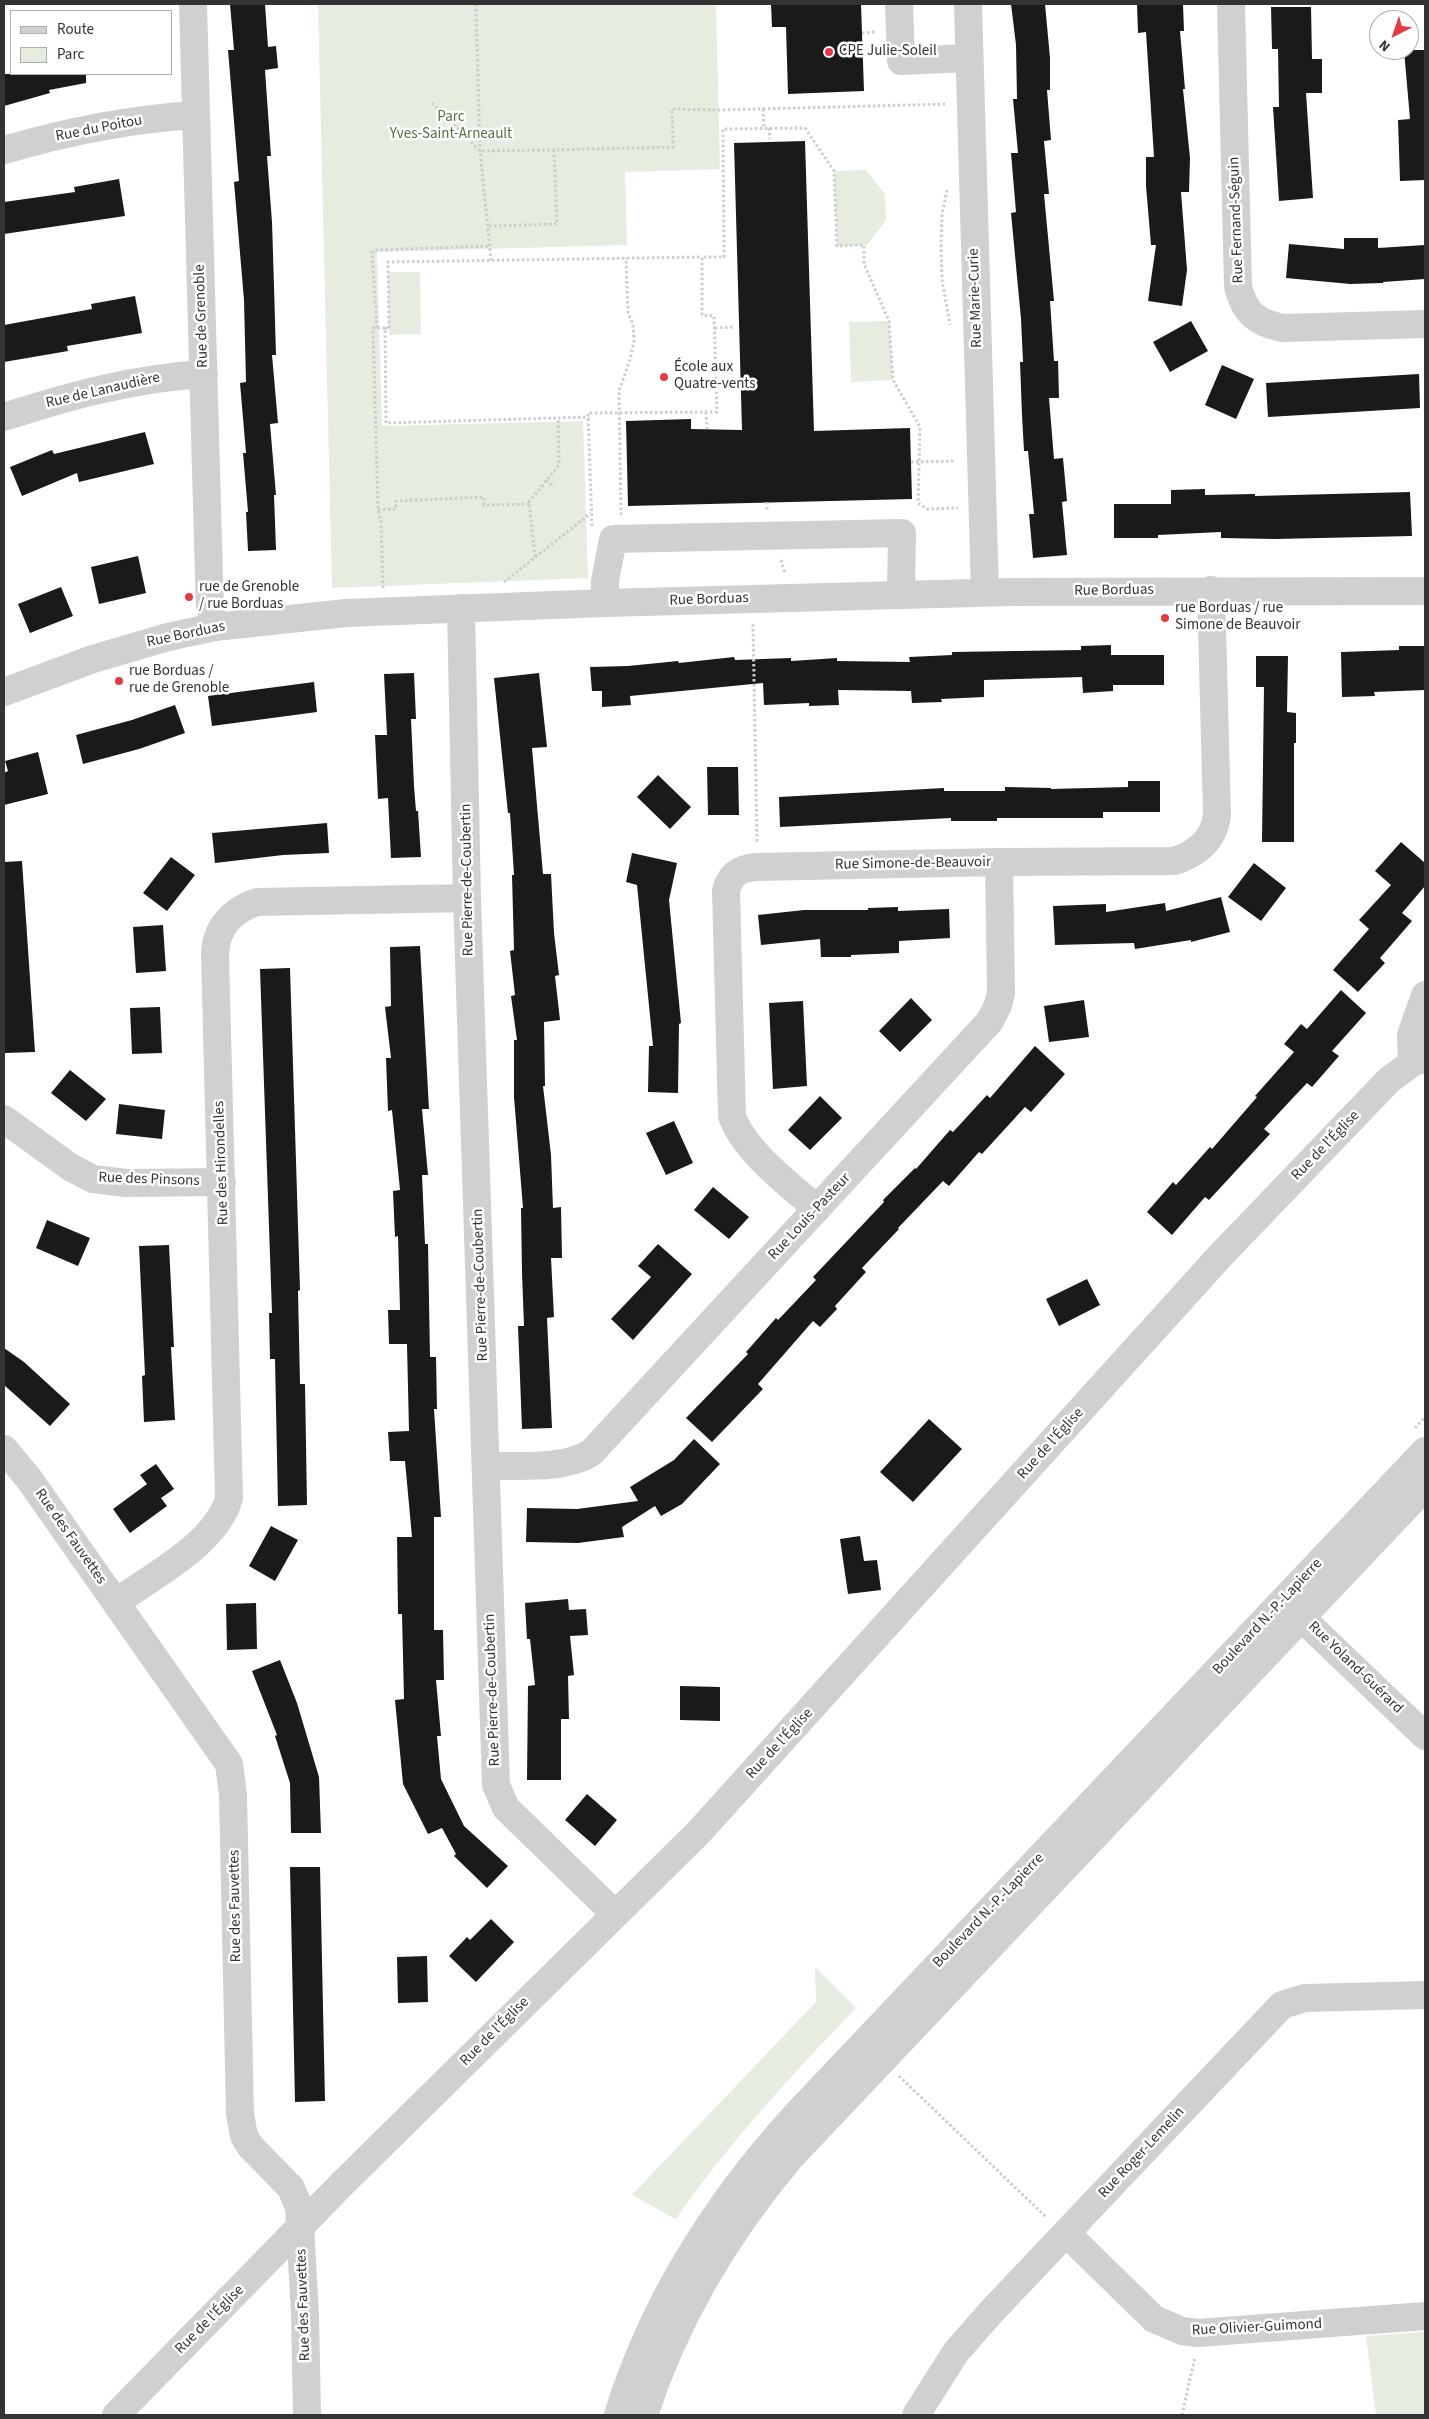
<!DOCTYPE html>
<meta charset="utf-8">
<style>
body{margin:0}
#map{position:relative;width:1429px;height:2419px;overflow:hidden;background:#fff;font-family:"Source Sans 3",sans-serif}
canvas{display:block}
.frame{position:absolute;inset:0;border:5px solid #333;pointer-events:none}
.legend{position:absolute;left:10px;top:10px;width:162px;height:65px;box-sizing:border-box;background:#fff;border:1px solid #adadad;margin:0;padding:6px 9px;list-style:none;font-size:15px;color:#333}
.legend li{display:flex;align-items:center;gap:10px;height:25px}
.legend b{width:25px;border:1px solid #adadad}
.north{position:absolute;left:1369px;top:10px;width:50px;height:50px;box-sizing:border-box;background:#fff;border:1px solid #adadad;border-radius:50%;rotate:221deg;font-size:14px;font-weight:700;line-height:20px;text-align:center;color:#333}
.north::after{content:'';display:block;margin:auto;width:18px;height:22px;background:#e63946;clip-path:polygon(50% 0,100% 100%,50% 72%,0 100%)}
</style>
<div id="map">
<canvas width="1429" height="2419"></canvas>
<div class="frame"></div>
<ul class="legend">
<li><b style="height:6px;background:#d0d0d0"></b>Route</li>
<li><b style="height:14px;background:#e6ecdf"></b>Parc</li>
</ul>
<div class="north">N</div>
</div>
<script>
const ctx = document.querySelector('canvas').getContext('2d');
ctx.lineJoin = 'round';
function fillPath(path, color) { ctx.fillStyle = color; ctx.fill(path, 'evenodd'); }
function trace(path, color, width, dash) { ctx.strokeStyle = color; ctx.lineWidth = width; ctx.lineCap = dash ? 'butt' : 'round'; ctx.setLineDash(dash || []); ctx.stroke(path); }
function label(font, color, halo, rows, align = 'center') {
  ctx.font = font + ' "Source Sans 3",sans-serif'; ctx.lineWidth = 5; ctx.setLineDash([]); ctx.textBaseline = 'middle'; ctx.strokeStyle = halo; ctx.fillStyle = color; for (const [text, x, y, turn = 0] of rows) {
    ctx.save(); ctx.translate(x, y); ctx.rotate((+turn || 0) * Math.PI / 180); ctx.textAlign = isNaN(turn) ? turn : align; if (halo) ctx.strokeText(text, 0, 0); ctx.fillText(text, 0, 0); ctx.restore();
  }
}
const green = new Path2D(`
 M318 4H716L720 169 625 172 627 245 377 252 382 426 583 421 588 578 332 588Z
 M866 170 885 194 886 220 867 245 837 246 834 171Z
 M388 272H420L421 334 389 335Z
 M889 321 893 380 851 382 849 322Z
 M815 1967 856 2008C791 2076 729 2142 676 2219L632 2195 816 2002Z
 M1425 2332V2415H1376L1366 2336Z`);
const building = new Path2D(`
 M230 4H265L268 47 276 46 278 68 265 70 271 156H267L272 222 274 286 276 355H272L278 423 270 424 276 495H274L276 550 248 551 246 512H248L243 453H246L240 383 246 382 244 300 234 182 239 181 228 50H234Z
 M771 4H861L864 91 788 94 786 27H772Z
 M1011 4H1045L1050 58V90H1047L1051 140 1044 141 1049 194H1044L1054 301H1050L1054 361H1058L1059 398H1049L1054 459 1063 458 1067 501 1062 502 1067 555 1033 558 1029 514H1034L1028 451H1024L1022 415 1020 362H1023L1021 319 1011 213 1016 212 1011 153H1018L1013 99H1017L1016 45Z
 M1137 4H1183L1184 31H1180L1185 89H1183L1190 158 1189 192H1181L1187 270 1182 306 1148 301 1156 245H1151L1146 186V157H1154L1146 32 1138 33Z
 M1271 7H1311L1312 59H1322V93H1306L1313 198 1279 201 1273 107H1279L1278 49H1272Z
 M1404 50H1425V180L1400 181 1398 120 1410 119Z
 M4 74H86V83L49 90 50 93 4 106Z
 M805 141 814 431 910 428 912 499 628 506 626 421 691 419V429L742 430 734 143Z
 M119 179 125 216 4 234V202L75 192 74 187Z
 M1344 238H1378V248L1425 245V279L1383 282V283L1350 284 1286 278 1289 244 1344 249Z
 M135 296 142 333 67 346 68 351 4 362V325L92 309 91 304Z
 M1191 321 1208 351 1170 372 1153 342Z
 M1222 365 1254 379 1236 419 1205 405Z
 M1419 374 1420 408 1268 417 1266 383Z
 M145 432 154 464 79 482 77 473 22 496 10 467 52 450 54 454Z
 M1205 489V495L1255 494V496L1410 492 1412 536 1275 539 1221 538V532L1158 535V538H1114V504H1171V490Z
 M138 556 146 593 99 604 91 567Z
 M61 587 73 616 30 633 18 604Z
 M1111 645V655H1164V685H1113V691L1083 693 1082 677 984 680V697L941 699 942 702 912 703 911 691 838 690 839 705 809 706V703L764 705 763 683 630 696 631 705 602 707V691H592L590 667 628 666 678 661 679 663 734 657 735 660 791 658V661L837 658V661L910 662 909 657 952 655V652L1081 650V646Z
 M1399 646H1425V690L1374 692 1375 696 1342 697 1341 652 1399 650Z
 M1256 656H1288L1287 712 1296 713V743H1294V842H1262L1264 687H1256Z
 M414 673 416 719H411L414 786 416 811H418L421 857 391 858 388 798 378 799 375 735H387L384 674Z
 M539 673 547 747 532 748 543 874H551L554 933 559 975 555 976 560 1020 544 1022 545 1086H543L551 1155 553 1208 561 1207 562 1258H551L554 1317 547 1318 552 1428 522 1429 518 1326H524L522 1273 521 1208H523L514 1097V1040H517L511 996 515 995 510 951 514 950 512 875H514L510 813H508L494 678Z
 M314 682 317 712 212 726 208 696Z
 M175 705 185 733 139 749 83 764 76 735 132 720Z
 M38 752 48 794 4 805V773L8 771 5 761Z
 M707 767H738L739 815H708Z
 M658 775 691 807 670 829 637 797Z
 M1128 781H1160V812H1103V818H997V821H951V818L780 827 779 797 944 788V791H1005V787L1051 788V789L1128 787Z
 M327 823 329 853 283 855 215 863 212 833Z
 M1401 842 1425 863V886L1402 913 1412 921 1380 958 1385 963 1358 992 1333 970 1369 929 1359 920 1391 885 1375 871Z
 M632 853 677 863 669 900 681 1023 679 1024 678 1093 648 1092 649 1046H653L637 885 626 882Z
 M171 857 195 875 167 911 143 893Z
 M22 861 35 1052 5 1053 4 862Z
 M1254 863 1286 888 1261 921 1228 897Z
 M1221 897 1230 932 1191 942V940L1135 949 1134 943 1055 945 1053 906 1106 904V912L1165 903 1166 911Z
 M898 907V911L949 909 950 938 899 941V953L851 955V957H821L820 939 761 945 758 915 804 910H868V908Z
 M163 925 166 971 136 973 133 927Z
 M420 946 429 1109H422L428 1175H422L425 1244H428L430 1357H436L437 1409H434L441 1517H434V1630H443L444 1680H436L441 1736H437L441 1779 464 1826 508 1866 487 1888 454 1856 456 1854 442 1828 428 1834 403 1784 395 1700 404 1699 402 1614H398L397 1537H412L405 1461H390L388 1432 409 1431 407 1344H389L388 1310H400L398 1236 395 1237 393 1191 400 1190 392 1110 388 1111 386 1058H391L385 1007 391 1006 390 947Z
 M290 968 300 1290 298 1291 300 1384H305L307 1505 278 1506 275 1359H270L269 1313H272L260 969Z
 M1341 990 1366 1013 1332 1051 1339 1056 1312 1087 1307 1083 1290 1101 1264 1129 1270 1134 1257 1148 1209 1200 1205 1197 1172 1235 1147 1212 1173 1182 1176 1185 1210 1147 1212 1149 1257 1097 1255 1096 1294 1052 1284 1044 1301 1024 1307 1029Z
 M911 998 932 1020 900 1052 879 1031Z
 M1084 1000 1089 1037 1049 1042 1044 1006Z
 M803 1001 807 1086 773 1089 769 1003Z
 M160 1007 162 1053 132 1054 130 1008Z
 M1035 1046 1065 1074 1031 1112 1025 1107 982 1154 979 1152 949 1186 943 1181 898 1228 899 1229 862 1268 866 1272 835 1306 837 1309 820 1327 813 1321 758 1384 763 1389 712 1442 686 1418 748 1354 746 1352 776 1318 778 1320 816 1280 813 1277 884 1202 883 1200 915 1168 916 1169 950 1130 953 1132 987 1095 990 1098Z
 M70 1070 106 1099 86 1121 51 1093Z
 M820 1096 842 1118 810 1150 788 1130Z
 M119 1104 165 1110 162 1139 116 1134Z
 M674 1121 693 1163 666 1175 646 1133Z
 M713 1187 749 1217 729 1239 694 1210Z
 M47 1220 90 1238 78 1266 36 1248Z
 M658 1244 692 1274 633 1340 611 1319 651 1277 638 1266Z
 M169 1245 174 1347H171L175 1420 144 1422 142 1376 145 1375 139 1246Z
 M1087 1279 1100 1305 1059 1326 1046 1299Z
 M4 1348 24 1362 70 1404 50 1426 4 1385Z
 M929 1419 962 1449 913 1502 880 1472Z
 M694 1439 720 1464 682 1504 661 1516 655 1506 622 1527 624 1537 578 1543 526 1542 527 1508 577 1509 638 1501 630 1487 674 1460Z
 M156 1464 174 1489 161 1498 167 1506 130 1533 113 1509 147 1484 140 1475Z
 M271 1526 298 1540 275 1581 249 1566Z
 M860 1536 864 1561 877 1560 881 1590 848 1594 840 1539Z
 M568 1599 569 1610 586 1609 588 1635 570 1636 574 1675 568 1676 569 1719H561V1780H527L528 1686 535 1685 530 1639H527L525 1603Z
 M256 1603 257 1649 227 1650 226 1604Z
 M280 1660 297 1703 319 1777 321 1833H291L290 1783 275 1736 277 1735 252 1671Z
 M680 1686 720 1687V1721L680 1720Z
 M587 1794 617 1820 595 1846 565 1820Z
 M290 1867H320L325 2101 295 2102Z
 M491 1919 514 1942 476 1982 449 1956 467 1937 470 1940Z
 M427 1956 428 2002 398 2003 397 1957Z`);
const path = new Path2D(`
 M476 4 480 151 491 260
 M862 33 876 32
 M432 103 480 151 554 150
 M763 109 764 128
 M769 128 770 139
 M947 190 942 214 941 247 942 280 950 325
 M489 226 557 224 554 150 673 147 672 109 720 110 947 104
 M377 328 372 253 375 250 490 246
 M385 328 389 329 388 262 702 257
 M715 328 735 327
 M706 412 707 429
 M911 462 956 461
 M546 480 554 487
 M767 502V512
 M378 510 396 509V501L484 497V505L530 504
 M621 515 619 391 630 360 634 341 633 324 628 313 626 258
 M592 526 588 413 717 412 714 316 702 315V257H724L723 129 805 128 834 171 837 246 864 245V264L889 321 893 380 920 427 918 503 927 509 958 508
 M535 557 529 502 559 465 558 418 589 417
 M781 560 785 573
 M504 582 591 513
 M383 588 381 521 378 510 373 328H385L386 423 558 418
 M753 624 757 842
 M1415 1428 1425 1417
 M899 2076 1046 2217
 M1182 2415 1195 2357`);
const minor = new Path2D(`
 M193 4 209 577 210 605 215 627
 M899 4 901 61 969 58
 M968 4 985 592
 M1231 4 1238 286C1244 313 1257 323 1283 328L1425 324
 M4 150C66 132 130 119 195 115
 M4 417C69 396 135 378 204 374
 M605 603V581L613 539 902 533 901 595
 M461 608 467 898 496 1785 506 1808 615 1914
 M4 692 93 659 168 637 215 627 346 613 605 603 1012 592 1425 591
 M1412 1063 1411 1035 1425 995
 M4 1119 70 1167 93 1179 126 1183 222 1182
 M817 1209C790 1185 743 1150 732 1116L726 891C730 874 740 868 757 867L999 862 1174 861C1197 854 1214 840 1217 815L1211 590
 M4 1449 29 1479 229 1764 233 1795 240 2114 244 2136 250 2146 291 2188 299 2207 305 2315 307 2415
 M487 1466C519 1465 563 1470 591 1453L990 1021 998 1005 1001 993 999 862
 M116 1602C153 1576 217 1543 229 1498L215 954C216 928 232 910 257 902L467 898
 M1288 1605 1425 1736
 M1066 2233 1154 2319 1182 2331 1198 2333 1425 2316
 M116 2415 342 2184 698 1833 1220 1256 1389 1080 1412 1063 1425 1058
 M618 2415C653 2302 716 2203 796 2115L1425 1451
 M644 2415C675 2320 726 2234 790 2158L1425 1487
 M916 2415 956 2352 992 2311 1282 2005 1305 1998 1425 1995`);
const markers = [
 [829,52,5,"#e63946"],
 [664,377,5,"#e63946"],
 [189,597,5,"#e63946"],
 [1165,618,5,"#e63946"],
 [119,681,5,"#e63946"]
];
const poiNames = [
 ["CPE Julie-Soleil",839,52],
 ["École aux",674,368],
 ["Quatre-vents",674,385],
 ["rue de Grenoble",199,588],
 ["/ rue Borduas",199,605],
 ["rue Borduas / rue",1175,609],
 ["Simone de Beauvoir",1175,626],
 ["rue Borduas /",129,672],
 ["rue de Grenoble",129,689]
];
const parkNames = [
 ["Parc",451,118],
 ["Yves-Saint-Arneault",451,135]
];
const streetNames = [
 ["Rue du Poitou",99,129,-11],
 ["Rue Fernand-Séguin",1237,220,-92],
 ["Rue Marie-Curie",976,298,-92],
 ["Rue de Grenoble",202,316,-92],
 ["Rue de Lanaudière",103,391,-13],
 ["Rue Borduas",1114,591,-1],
 ["Rue Borduas",709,600,-2],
 ["Rue Borduas",186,635,-12],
 ["Rue Simone-de-Beauvoir",913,864,-1],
 ["Rue Pierre-de-Coubertin",468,880,-91],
 ["Rue de l'Église",1326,1146,-46],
 ["Rue des Hirondelles",222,1163,-92],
 ["Rue des Pinsons",149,1180,2],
 ["Rue Louis-Pasteur",810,1217,-47],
 ["Rue Pierre-de-Coubertin",481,1285,-92],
 ["Rue de l'Église",1051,1444,-48],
 ["Rue des Fauvettes",70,1537,55],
 ["Boulevard N.-P.-Lapierre",1268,1617,-47],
 ["Rue Yoland-Guérard",1355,1668,44],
 ["Rue Pierre-de-Coubertin",493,1690,-92],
 ["Rue de l'Église",780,1744,-47],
 ["Rue des Fauvettes",236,1906,-91],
 ["Boulevard N.-P.-Lapierre",989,1911,-46],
 ["Rue de l'Église",495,2032,-45],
 ["Rue Roger-Lemelin",1142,2153,-47],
 ["Rue des Fauvettes",304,2305,-92],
 ["Rue de l'Église",210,2320,-45],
 ["Rue Olivier-Guimond",1257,2328,-3]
];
fillPath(green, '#e6ecdf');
fillPath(building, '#1a1a1a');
trace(path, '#cdcdcd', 3, [2.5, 2.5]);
trace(minor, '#d0d0d0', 28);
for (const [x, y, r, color] of markers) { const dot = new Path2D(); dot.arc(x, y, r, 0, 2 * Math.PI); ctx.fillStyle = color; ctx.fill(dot); trace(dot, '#fff', 2); }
label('15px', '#333', '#fff', poiNames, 'left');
label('15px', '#56703f', '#fff', parkNames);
label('15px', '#333', '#fff', streetNames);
</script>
